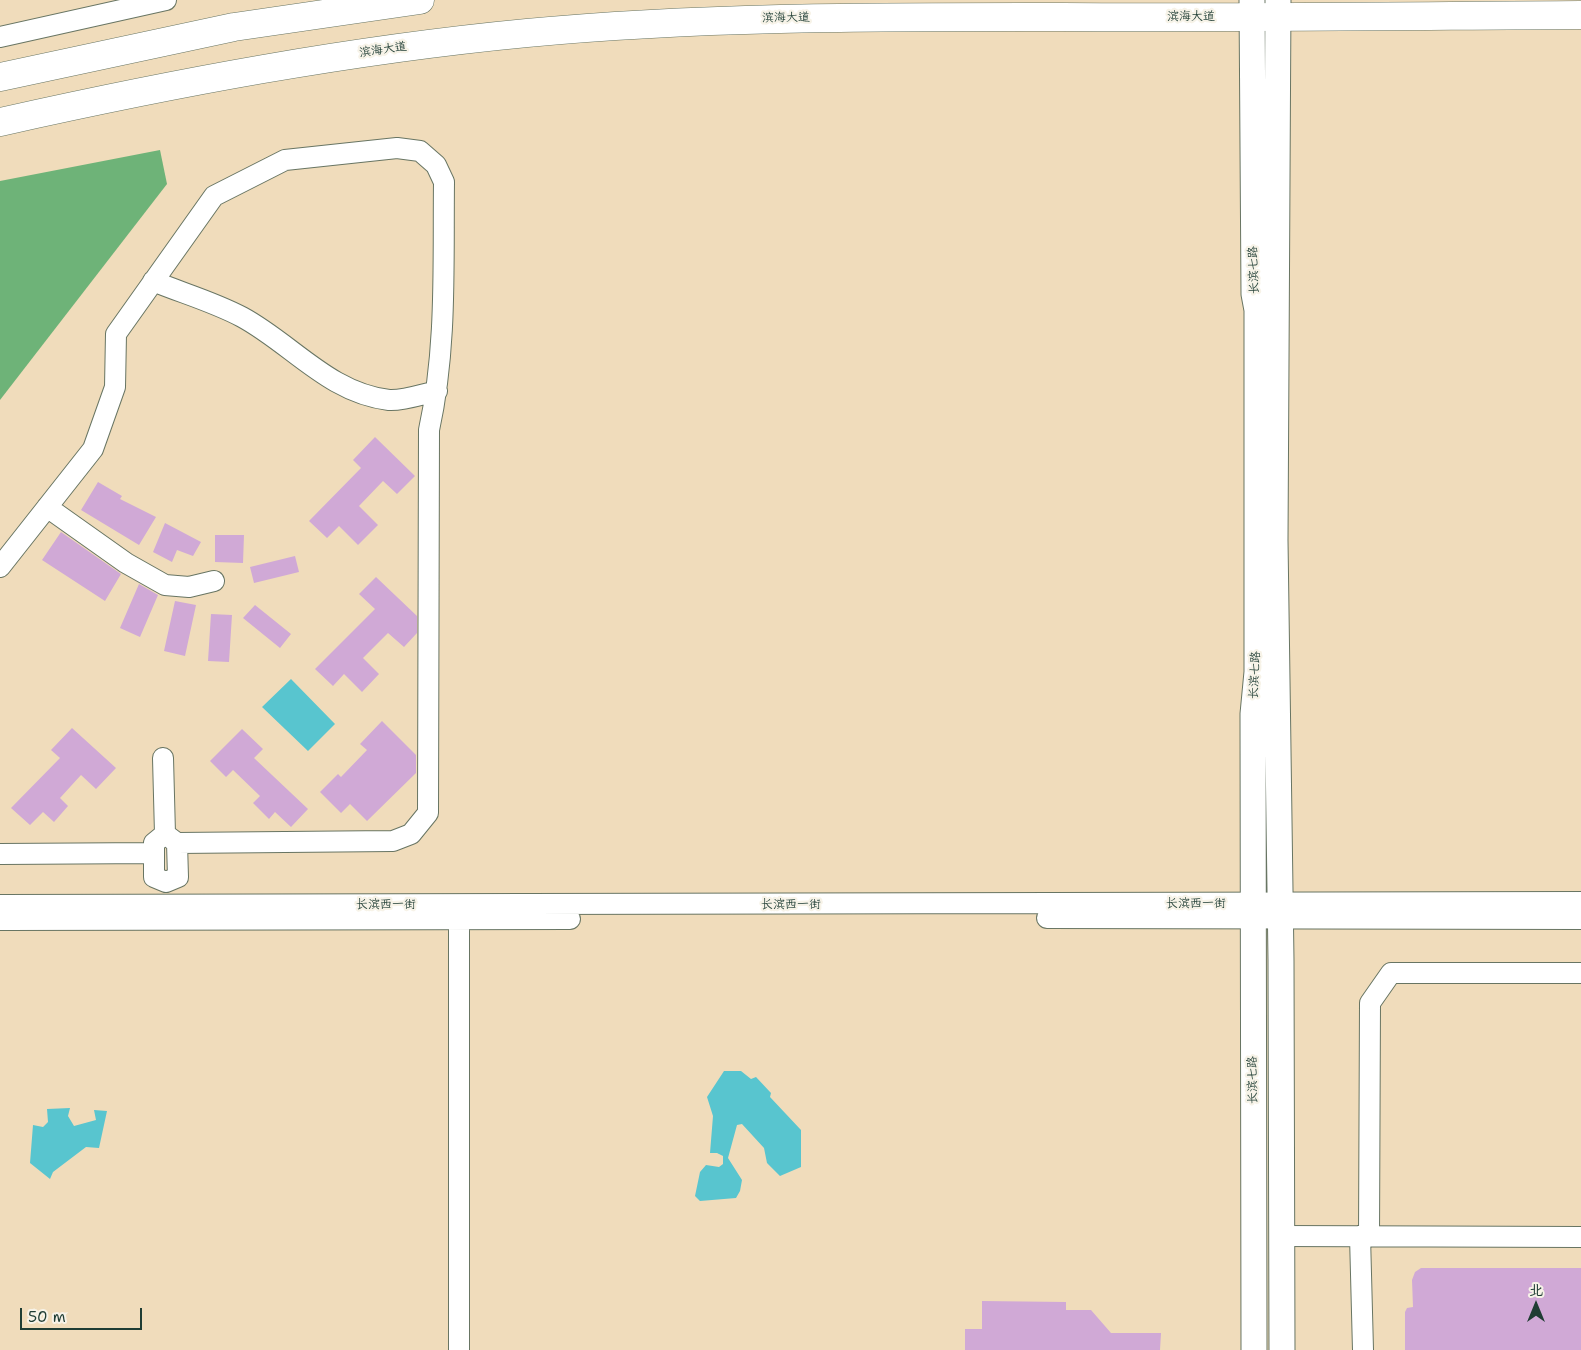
<!DOCTYPE html>
<meta charset="utf-8">
<style>
body{margin:0}
#map{position:relative;width:1581px;height:1350px;overflow:hidden;background:#f0dcbb;font-family:"Shantell Sans","LXGW WenKai TC",sans-serif}
canvas{display:block}
.north{position:absolute;left:1511px;top:1280px;width:50px;height:50px;-webkit-text-stroke:4px #f7f3e8;paint-order:stroke;rotate:0deg;font-size:14px;font-weight:700;line-height:20px;text-align:center;color:#1f3d34}
.north::after{content:'';display:block;margin:auto;width:18px;height:22px;background:#1f3d34;clip-path:polygon(50% 0,100% 100%,50% 72%,0 100%)}
.scale{position:absolute;left:20px;top:1308px;width:122px;height:22px;box-sizing:border-box;border:2px solid #1f3d34;border-top:0;padding-left:6px;font-size:15px;line-height:18px;white-space:nowrap;color:#1f3d34;-webkit-text-stroke:4px #f7f3e8;paint-order:stroke}
</style>
<div id="map">
<canvas width="1581" height="1350"></canvas>
<div class="north">北</div>
<div class="scale">50 m</div>
</div>
<script>
const ctx = document.querySelector('canvas').getContext('2d');
ctx.lineJoin = 'round';
function fillPath(path, color) { ctx.fillStyle = color; ctx.fill(path, 'evenodd'); }
function trace(path, color, width, dash) { ctx.strokeStyle = color; ctx.lineWidth = width; ctx.lineCap = dash ? 'butt' : 'round'; ctx.setLineDash(dash || []); ctx.stroke(path); }
function label(font, color, halo, rows, align = 'center') {
  ctx.font = font + ' "Shantell Sans","LXGW WenKai TC",sans-serif'; ctx.lineWidth = 4.5; ctx.setLineDash([]); ctx.textBaseline = 'middle'; ctx.strokeStyle = halo; ctx.fillStyle = color; for (const [text, x, y, turn = 0] of rows) {
    ctx.save(); ctx.translate(x, y); ctx.rotate((+turn || 0) * Math.PI / 180); ctx.textAlign = isNaN(turn) ? turn : align; if (halo) ctx.strokeText(text, 0, 0); ctx.fillText(text, 0, 0); ctx.restore();
  }
}
const forest = new Path2D(`
 M160 150 167 184 0 400V181Z`);
const water = new Path2D(`
 M291 679 335 724 308 751 262 707Z
 M724 1071H741L751 1079 756 1077 771 1093 770 1097 801 1130V1167L780 1176 767 1163 764 1148 742 1124 737 1125 728 1158 742 1180 740 1191 736 1198 700 1201 695 1196 700 1172 706 1165 719 1167 723 1164V1156L717 1153H710L713 1116 707 1097Z
 M70 1108 68 1116 74 1126 96 1120 94 1110 107 1111 99 1148 86 1147 53 1172 50 1179 30 1163 33 1125 43 1127 48 1122 47 1109Z`);
const building = new Path2D(`
 M375 437 415 476 397 494 383 481 359 506 378 525 358 545 339 526 327 538 309 521 361 468 353 460Z
 M98 482 122 496 120 499 156 517 139 545 81 510Z
 M165 523 201 542 193 556 177 550 172 562 153 552Z
 M61 532 121 574 105 601 42 560Z
 M215 535H244L243 563 215 562Z
 M295 556 299 572 254 583 250 567Z
 M376 577 417 616V633L404 647 388 633 363 658 379 674 362 692 344 674 333 686 315 669 375 609 359 594Z
 M139 584 158 595 140 637 120 628Z
 M175 601 196 605 185 656 164 651Z
 M255 605 291 634 280 648 243 618Z
 M211 614 232 615 229 662 208 661Z
 M382 721 416 755V773L367 821 350 804 341 813 320 792 338 774 341 777 367 750 360 744Z
 M72 728 116 768 96 789 81 775 60 798 68 806 54 822 43 812 30 825 11 808 60 758 51 750Z
 M242 729 263 749 254 758 308 809 291 827 275 812 269 819 253 803 260 796 233 770 226 777 210 761Z
 M1421 1268H1581V1350H1405V1312L1407 1308 1413 1307 1412 1280 1415 1272Z
 M982 1301 1066 1302V1310H1091L1111 1333H1161L1160 1350H965V1329H982Z`);
const minor = new Path2D(`
 M0 37 166 0
 M153 281C182 293 214 302 242 317 292 344 329 393 389 400 403 401 423 394 437 391
 M47 507 126 563 165 585 189 587 214 581
 M0 567 93 449 115 387 116 334 214 196 285 160 397 148 420 151 436 165 444 182C443 265 447 348 429 430L428 813 411 834 393 841 177 843
 M163 758 165 834
 M165 834 177 843 178 877 166 882 154 877V843Z
 M0 854 154 853
 M0 905 1581 902
 M459 907V1350
 M1047 918 1581 919
 M0 920 570 919
 M1281 1236 1581 1237
 M1360 1236 1363 1350
 M1369 1237 1370 1003 1391 973H1581`);
const major = new Path2D(`
 M1252 0 1254 294 1257 310V672L1253 714 1254 1350
 M1278 0 1275 540 1281 960 1282 1350`);
const highway = new Path2D(`
 M0 77 234 27 420 0
 M0 122C174 83 349 50 527 33 705 16 883 17 1062 17 1235 18 1408 16 1581 15`);
const streetNames = [
 ["滨海大道",1191,17],
 ["滨海大道",786,18,-1],
 ["滨海大道",383,50,-8],
 ["长滨七路",1254,270,-92],
 ["长滨七路",1255,675,-87],
 ["长滨西一街",1196,904],
 ["长滨西一街",386,905],
 ["长滨西一街",791,905],
 ["长滨七路",1253,1080,-91]
];
fillPath(forest, '#6eb378');
fillPath(water, '#58c5cf');
fillPath(building, '#d0a9d6');
trace(minor, '#687563', 22);
trace(major, '#687563', 27);
trace(highway, '#687563', 29);
trace(minor, '#fff', 20);
trace(major, '#fff', 25);
trace(highway, '#fff', 28);
label('12px', '#1f3d34', '#f7f3e8', streetNames);
</script>
